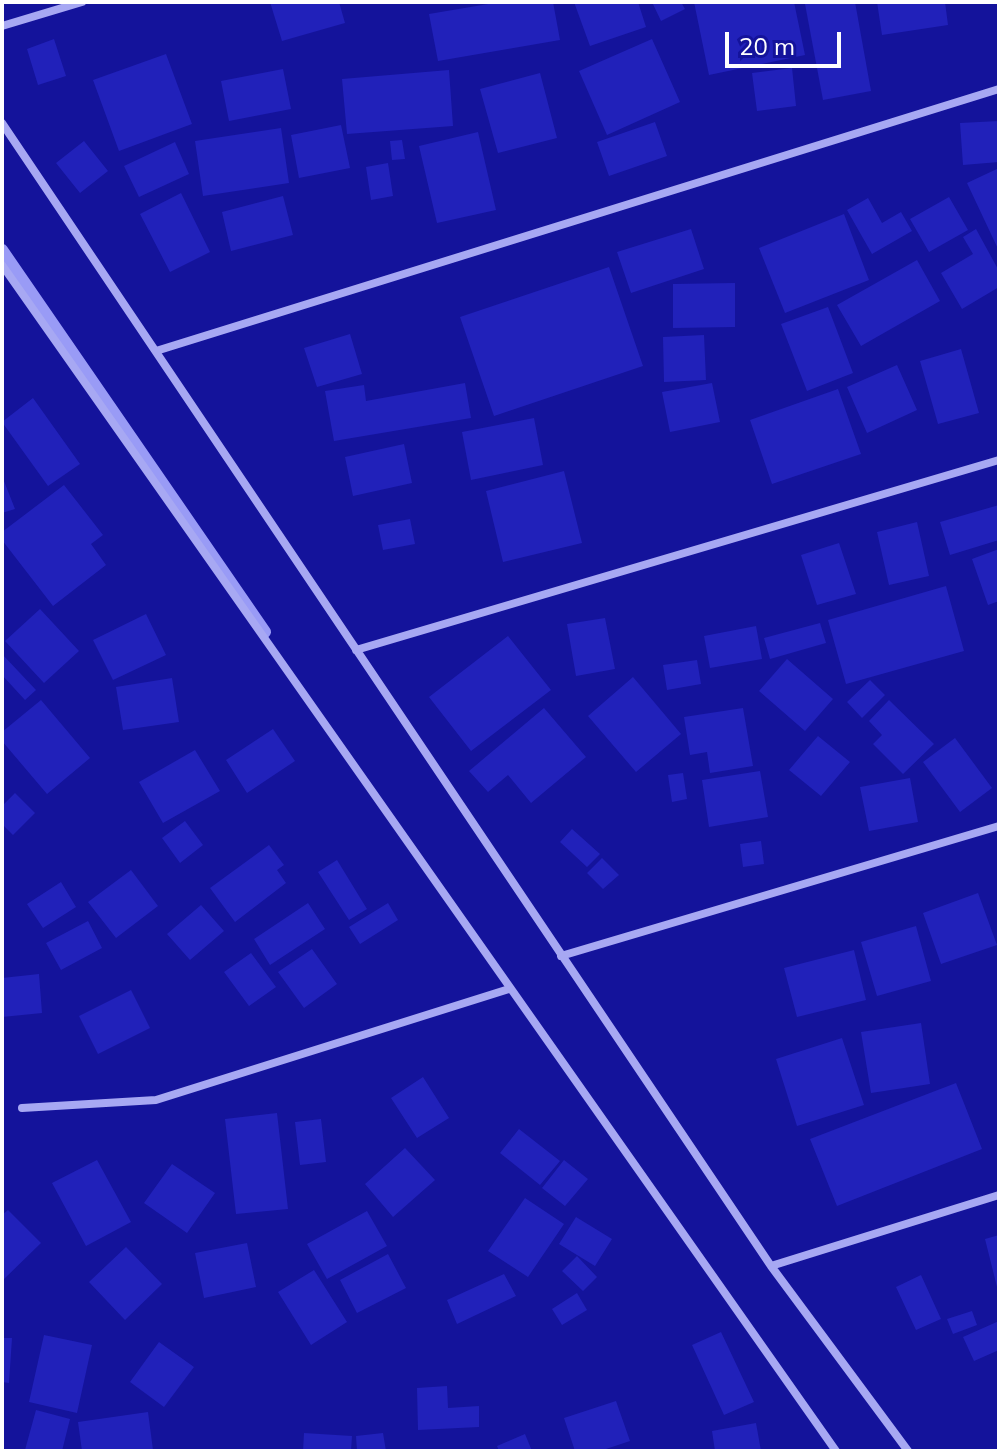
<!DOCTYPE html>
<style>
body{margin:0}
#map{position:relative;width:1001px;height:1453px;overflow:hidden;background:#14139b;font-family:Mulish,sans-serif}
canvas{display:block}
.frame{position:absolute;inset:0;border:4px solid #fff;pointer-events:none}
.scale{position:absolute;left:725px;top:32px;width:116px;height:36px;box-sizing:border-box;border:4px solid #fff;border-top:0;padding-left:10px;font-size:24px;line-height:28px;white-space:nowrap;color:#fff;-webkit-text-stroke:6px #14139b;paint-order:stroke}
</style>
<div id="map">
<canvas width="1001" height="1453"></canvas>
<div class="frame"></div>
<div class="scale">20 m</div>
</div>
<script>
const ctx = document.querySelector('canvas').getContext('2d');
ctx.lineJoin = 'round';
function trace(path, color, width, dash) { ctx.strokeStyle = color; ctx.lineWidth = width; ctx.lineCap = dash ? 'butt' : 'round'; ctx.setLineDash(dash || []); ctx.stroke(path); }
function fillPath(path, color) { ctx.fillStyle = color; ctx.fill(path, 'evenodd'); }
const stream = new Path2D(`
 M2 250 265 632`);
const building = new Path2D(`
 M270 2H339L345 23 282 41Z
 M500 2H553L560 40 438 61 429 14Z
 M574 2H638L646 27 590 46Z
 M652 2H681L685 9 661 21Z
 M694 2H794L805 55 709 75Z
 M815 2H855L871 91 823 100 805 4Z
 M877 2H945L948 25 882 35Z
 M54 39 66 76 38 85 27 49Z
 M652 39 680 102 607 135 579 71Z
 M166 54 192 124 119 151 93 80Z
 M792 68 796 106 757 111 752 73Z
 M283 69 291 109 229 121 221 81Z
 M449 70 453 126 347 134 342 79Z
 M540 73 557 138 498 153 480 89Z
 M999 121V162L963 165 960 123Z
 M655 122 667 156 609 176 597 142Z
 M341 125 350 168 299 178 291 135Z
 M281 128 289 183 203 196 195 141Z
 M478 132 496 210 437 223 419 146Z
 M402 140 405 159 392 160 390 141Z
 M84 141 108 171 80 193 56 163Z
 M175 142 189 174 139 197 124 166Z
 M388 163 393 196 371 200 366 167Z
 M999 168V251L967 183Z
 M181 193 210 252 170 272 140 214Z
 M283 196 293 235 231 251 222 212Z
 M949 197 968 230 929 252 910 219Z
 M868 198 882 223 901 212 912 231 872 254 847 210Z
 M844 214 869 280 785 313 759 248Z
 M691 229 704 269 631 293 617 252Z
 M976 229 999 271V287L962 309 941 273 973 254 963 237Z
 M917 260 940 301 861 346 837 305Z
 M609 267 643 366 494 416 460 317Z
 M735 283V327L673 328V284Z
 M828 307 853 373 807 391 781 324Z
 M350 334 362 374 317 387 304 348Z
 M704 335 706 380 664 382 663 337Z
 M961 349 979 413 938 424 920 361Z
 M897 365 917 410 867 433 847 387Z
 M465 383 471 418 334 441 325 391 364 385 366 401Z
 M712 383 720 422 670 432 662 392Z
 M838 389 861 454 772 484 750 420Z
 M33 398 80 464 48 486 2 422Z
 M534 418 543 465 471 480 462 432Z
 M404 444 412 483 353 496 345 457Z
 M564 471 582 543 503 562 486 491Z
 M2 476 15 509 2 513Z
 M64 485 103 535 91 544 106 565 53 606 2 540V532Z
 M999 505V540L950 555 940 522Z
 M410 519 415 544 383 550 378 525Z
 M917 522 929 576 889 585 877 532Z
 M839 543 856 594 817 605 801 555Z
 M999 549V601L988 605 972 559Z
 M946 586 964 651 846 684 828 620Z
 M40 609 79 651 44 683 5 641Z
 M146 614 166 655 113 680 93 640Z
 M605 618 615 669 576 676 567 624Z
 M820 623 826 643 770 659 764 638Z
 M756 626 762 659 710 668 704 636Z
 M508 636 551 690 471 751 429 697Z
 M2 654 36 690 25 700 2 675Z
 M787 659 833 699 805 731 759 691Z
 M697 660 701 684 667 690 663 665Z
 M633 677 681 734 636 772 588 716Z
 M172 678 179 722 123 730 116 687Z
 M870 680 885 695 862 718 847 702Z
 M41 700 90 758 47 794 2 741V732Z
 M889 700 934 744 903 774 873 744 882 735 869 721Z
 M544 708 586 757 531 803 508 775 488 792 469 771Z
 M743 708 753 766 710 773 707 752 690 755 684 717Z
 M273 729 295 761 247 793 226 760Z
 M818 736 850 762 821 796 789 770Z
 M955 738 992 788 960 812 923 762Z
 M195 750 220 791 163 823 139 782Z
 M760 771 768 817 709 827 702 780Z
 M683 773 687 799 672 802 668 775Z
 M910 778 918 822 869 831 860 787Z
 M15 793 35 813 13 835 2 824V806Z
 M185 821 203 845 180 863 162 838Z
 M572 829 600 854 587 867 560 842Z
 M761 841 764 864 743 867 740 844Z
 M269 845 284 865 277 870 286 883 235 922 210 888Z
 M602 858 619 875 603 889 587 873Z
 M337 860 367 909 349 920 318 872Z
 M131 870 158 906 116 938 88 902Z
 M61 882 76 907 43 928 27 904Z
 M978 893 997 945 941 964 923 913Z
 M308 903 325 929 270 965 254 939Z
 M388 903 398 920 360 944 349 927Z
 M201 905 224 931 190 960 167 934Z
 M88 921 102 948 61 970 46 943Z
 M916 926 931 981 877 996 861 942Z
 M312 949 337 984 304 1008 278 972Z
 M854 950 866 1000 797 1017 784 968Z
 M251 953 276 987 249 1006 224 972Z
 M39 974 42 1013 2 1017V978Z
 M131 990 150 1028 98 1054 79 1016Z
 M921 1023 930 1084 871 1093 861 1032Z
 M842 1038 864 1105 797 1126 776 1059Z
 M423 1077 449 1118 417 1138 391 1098Z
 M956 1083 982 1149 837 1206 810 1139Z
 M277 1113 288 1209 236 1214 225 1119Z
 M321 1119 326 1162 300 1165 295 1122Z
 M519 1129 560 1161 540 1185 500 1153Z
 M405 1148 435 1180 393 1217 365 1184Z
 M97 1160 131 1222 86 1246 52 1183Z
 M564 1160 588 1179 565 1206 542 1188Z
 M172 1164 215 1193 187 1233 144 1203Z
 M525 1198 564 1224 528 1277 488 1251Z
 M8 1210 41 1243 2 1281V1215Z
 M367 1211 387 1246 327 1279 307 1244Z
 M576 1217 612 1239 595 1266 559 1244Z
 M999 1235V1291H998L985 1239Z
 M247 1243 256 1287 204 1298 195 1253Z
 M126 1247 162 1284 125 1320 89 1282Z
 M388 1254 406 1288 357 1313 340 1280Z
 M577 1256 597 1277 583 1291 562 1271Z
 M314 1270 347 1322 311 1345 278 1292Z
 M504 1274 516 1296 457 1324 447 1300Z
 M921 1275 941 1319 916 1330 896 1287Z
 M577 1293 587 1310 562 1325 552 1309Z
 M972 1311 977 1325 953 1334 947 1319Z
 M999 1321V1350L974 1361 963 1337Z
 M721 1332 754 1402 724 1415 692 1345Z
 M44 1335 92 1345 77 1413 29 1402Z
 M2 1338H12L9 1383 2 1382Z
 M159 1342 194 1367 164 1407 130 1382Z
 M447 1386 448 1408 479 1406V1427L418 1430 417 1388Z
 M616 1401 630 1441 600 1451H575L564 1418Z
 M36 1410 70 1419 62 1451 25 1450Z
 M148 1412 153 1450 82 1451 78 1422Z
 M756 1423 761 1451H715L712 1431Z
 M304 1433 352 1436 351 1451H303Z
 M383 1433 386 1451H357L356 1436Z
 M525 1434 532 1451H499L497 1446Z`);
const minor = new Path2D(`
 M2 26 82 2
 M2 123 771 1266 908 1451
 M2 265 836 1451
 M156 351 999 89
 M356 650 999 460
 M561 956 999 826
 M22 1108 156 1100 509 989
 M771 1266 999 1195`);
trace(stream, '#999bf6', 12);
fillPath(building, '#2121ba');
trace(minor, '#a7a8f3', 8);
</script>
